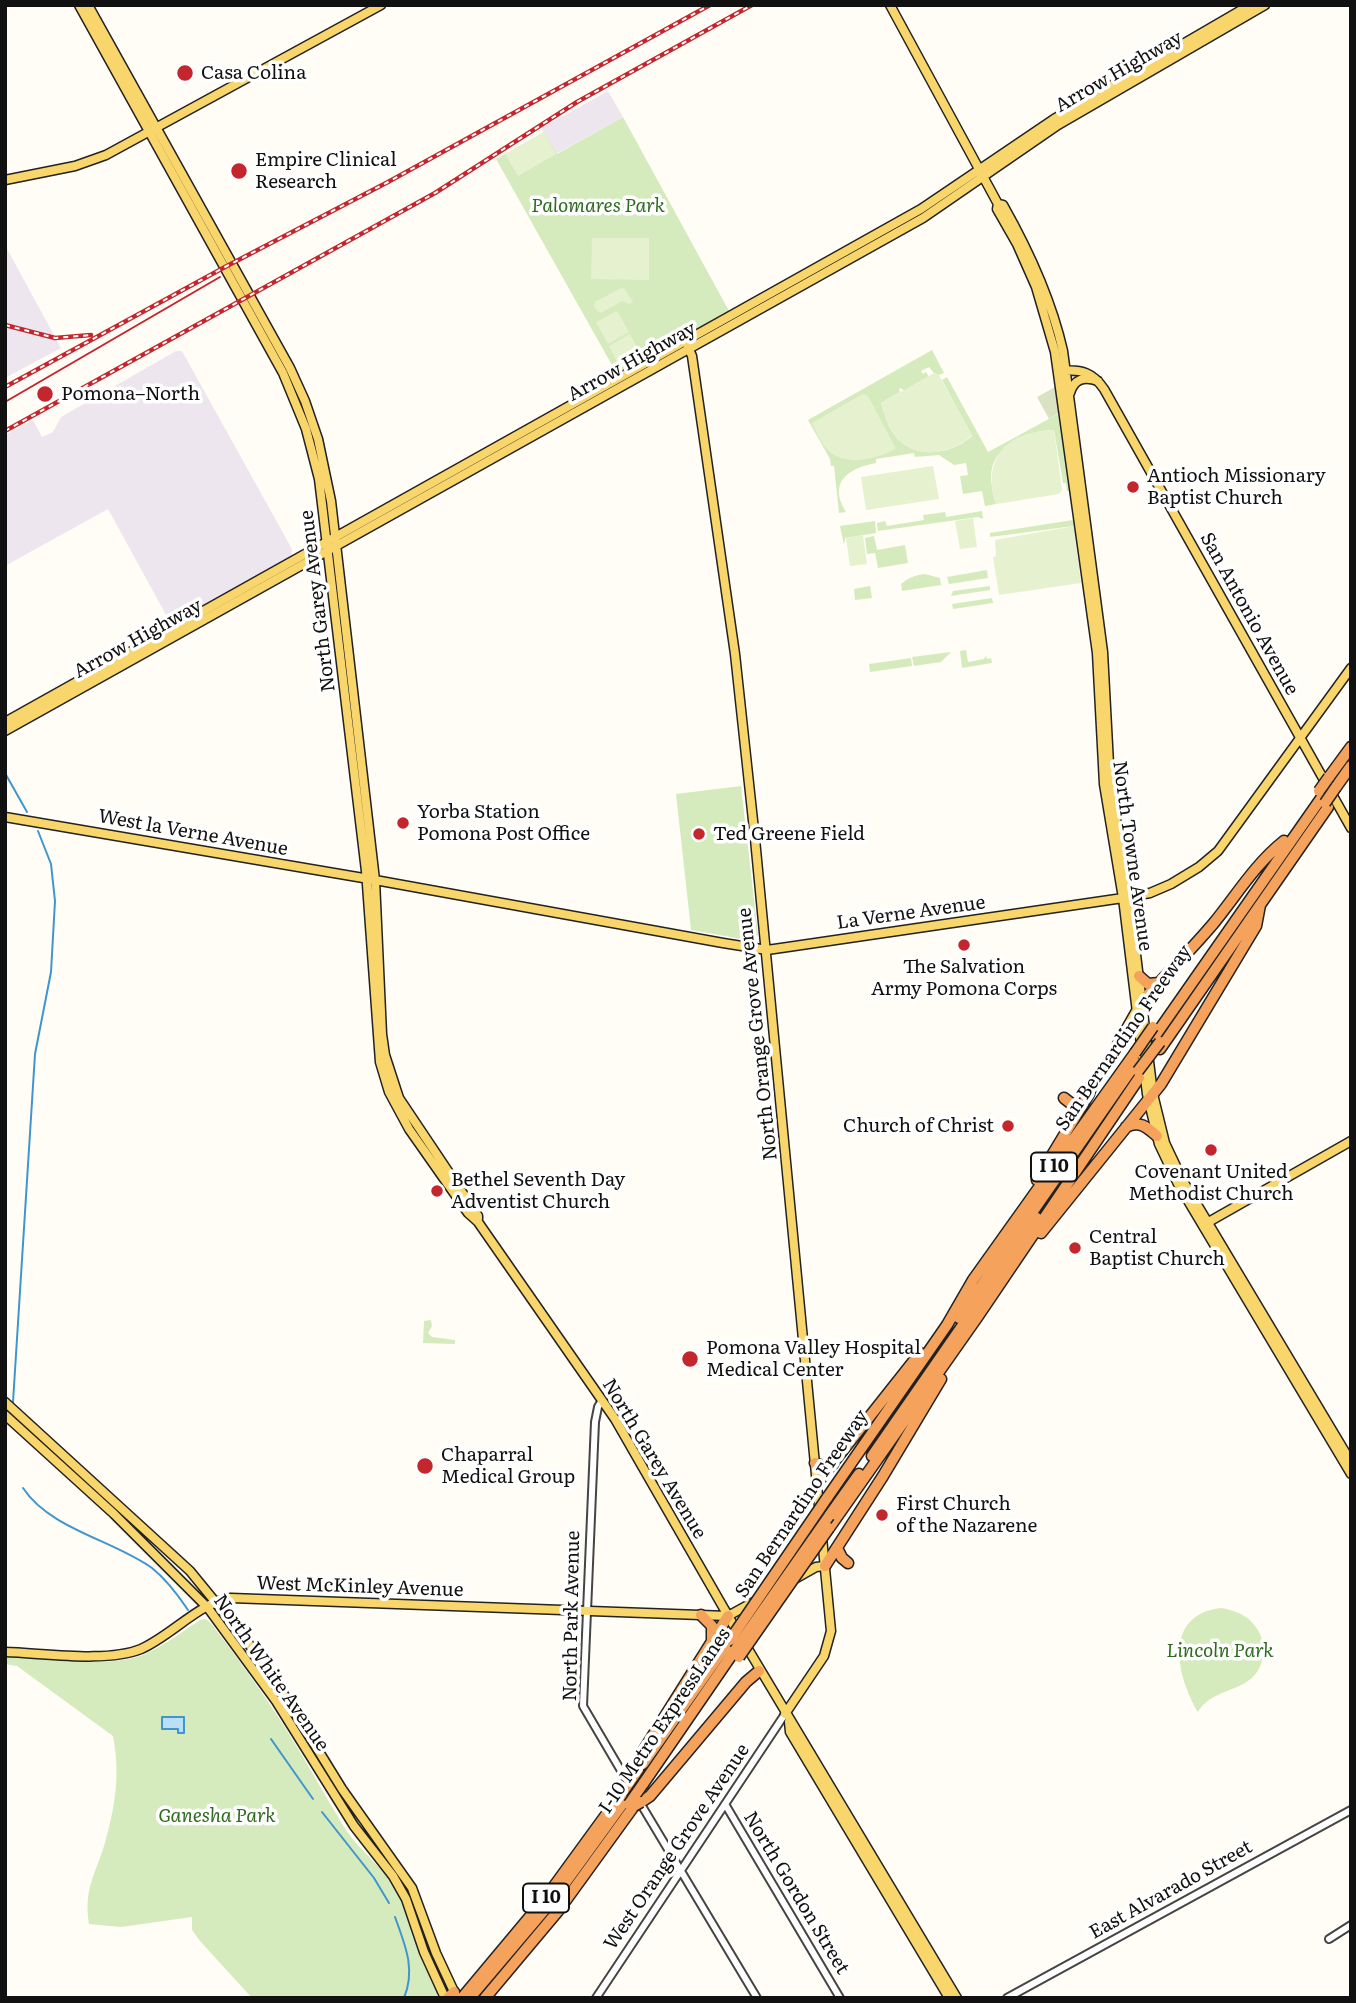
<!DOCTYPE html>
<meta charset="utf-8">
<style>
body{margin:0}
#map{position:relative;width:1356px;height:2003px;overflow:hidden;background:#fffdf5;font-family:Literata,serif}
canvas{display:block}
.frame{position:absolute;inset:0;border:7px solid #111;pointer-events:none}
</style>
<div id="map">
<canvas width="1356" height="2003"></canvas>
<div class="frame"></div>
</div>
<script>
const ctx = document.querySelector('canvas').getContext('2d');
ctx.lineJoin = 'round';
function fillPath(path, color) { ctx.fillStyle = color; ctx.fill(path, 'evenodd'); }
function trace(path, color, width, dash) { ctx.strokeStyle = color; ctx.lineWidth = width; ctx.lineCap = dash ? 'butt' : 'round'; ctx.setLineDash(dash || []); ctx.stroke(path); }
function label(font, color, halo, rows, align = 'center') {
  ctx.font = font + ' Literata,serif'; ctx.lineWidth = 7; ctx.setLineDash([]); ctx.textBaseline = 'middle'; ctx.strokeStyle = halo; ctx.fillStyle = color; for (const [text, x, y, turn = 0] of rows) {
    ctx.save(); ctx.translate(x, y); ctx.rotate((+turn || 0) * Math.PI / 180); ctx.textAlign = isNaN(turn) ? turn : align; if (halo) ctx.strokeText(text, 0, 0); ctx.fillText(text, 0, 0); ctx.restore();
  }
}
const industrial = new Path2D(`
 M608 91 623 117 556 154 541 128Z
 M5 245 61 348 5 378Z
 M176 351H182L292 549 291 557 171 624 108 509 5 566V435L33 420 42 437 53 432 61 417Z`);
const green = new Path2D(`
 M623 117 729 311 617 374 496 159 544 132 557 154Z
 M932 350 944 373 939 375 934 373 929 367 921 371 923 374 926 372 929 377 904 391 901 388 899 389 900 392 881 403C885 415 888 428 897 438 917 460 952 454 972 436L942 380 947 377 988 452 1058 414 1071 491H1067L1066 483H1063L1054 430C1039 430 1028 434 1016 441 987 456 988 476 996 504L985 506 982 491 963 494 960 476 968 475 966 463 954 465 939 455 915 457 914 453 876 459V463C849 468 827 482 846 512L839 513 834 466H831L830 459 808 420Z
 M982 511 983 519 978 517 878 531 877 523 885 521 887 526 924 520 923 515 945 512 946 517Z
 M1073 520 1074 526 990 537V533Z
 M875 521 876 533 845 538 844 545 840 526Z
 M874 536 877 550 905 545 908 563 878 568 875 553 867 554 865 538Z
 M987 570 988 578 949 584 947 577Z
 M925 574 940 578 941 585 902 591 901 584C908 578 915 575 925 574Z
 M870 586 872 598 855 600 854 589Z
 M990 586V590L951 596 953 591Z
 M992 598 993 603 953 609 952 604Z
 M966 650 968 662 984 659 986 656 987 659 991 658 992 663 962 668 960 651Z
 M951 652 941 662 914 666 912 657Z
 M911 658 912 666 870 672 869 664Z
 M741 786 758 935 753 941 691 930 676 794Z
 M431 1320 432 1326 428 1333 432 1337 455 1340V1344L423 1343 424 1321Z
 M1221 1608C1238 1611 1252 1617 1260 1634 1263 1641 1264 1648 1263 1655 1258 1695 1214 1684 1198 1712 1177 1677 1162 1615 1221 1608Z
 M205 1619 210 1622C236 1656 261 1690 284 1726 305 1759 324 1794 344 1827 360 1852 384 1867 398 1893 414 1924 423 1959 437 1992V1998H252L200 1941 192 1930V1917L121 1927 89 1924C83 1887 97 1873 106 1839 116 1803 120 1772 113 1736L17 1666 5 1664V1656C43 1658 111 1669 145 1654 165 1645 182 1632 200 1620Z`);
const cemetery = new Path2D(`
 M1057 386 1060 412 1049 419 1037 397Z`);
const pitch = new Path2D(`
 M544 132 556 154 518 176 505 154Z
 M592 238H649V280L591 279Z
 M621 288 625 289 633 302 629 304 622 301 601 313 597 311 594 306 595 302Z
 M617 311 629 332 608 344 596 322Z
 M630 334 641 355 620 367 609 346Z
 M934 373 939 375 972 435C955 452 921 460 901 442 890 432 885 417 881 403Z
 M863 394 868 396 896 449C876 459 843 468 826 448 820 441 816 431 812 423Z
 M1054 430 1062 490 1059 494 996 504C982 457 1006 432 1054 430Z
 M933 466 939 499 866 510 861 477Z
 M973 518 977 547 960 549 955 521Z
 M1074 526 1081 583 999 595 993 557 996 556 995 540Z
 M863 535 867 564 850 566 846 538Z`);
const water = new Path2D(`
 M162 1717H184V1733H178V1729H162Z`);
const stream = new Path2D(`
 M5 773 27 812
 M13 1402 35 1054 51 972 55 901 51 864 38 831
 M23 1488C50 1529 113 1540 152 1568 167 1580 178 1595 188 1610
 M271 1739 313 1799
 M322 1812 374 1878 389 1903
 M395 1917C405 1945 416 1969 404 1998`);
const minor = new Path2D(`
 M602 1400 598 1407 595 1422 583 1706 630 1786
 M639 1801 757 1998
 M725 1804 840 1998
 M1329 1939 1351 1925
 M596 1998 785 1714
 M1007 1998 1351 1810`);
const major = new Path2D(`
 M79 5 283 373 306 429 319 479 366 871 380 1062 389 1092 409 1129 468 1213 478 1222 615 1419 738 1633
 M88 5 290 368 305 401 318 439 331 501 375 880 382 1034 385 1055 399 1098 478 1216V1219
 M890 5 998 204 997 209 1017 244 1036 287 1055 352 1097 653 1104 784 1123 898 1147 1094 1159 1144 1178 1184 1351 1474
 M5 180 75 166 106 155 381 5
 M998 204 1003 205C1029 251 1051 298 1063 351L1103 652 1110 783 1129 897 1153 1094 1165 1143 1183 1181 1351 1462
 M688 347 692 356 735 654 755 839 831 1631 824 1656 785 1714
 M1062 371C1082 369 1093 373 1104 389L1351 828
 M1070 393C1074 379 1084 376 1098 381
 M5 722 921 209 1054 119 1250 5
 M5 731 923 218 1058 125 1265 5
 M5 817 375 880 723 943 767 950 781 948 1123 898 1150 893 1171 884 1199 867 1218 851 1351 668
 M1089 1094 1137 1009
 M1205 1224 1351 1141
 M5 1402 190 1571 244 1637 281 1690 342 1789 412 1888 436 1953 457 1998
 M5 1415 114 1514 208 1608 276 1701 354 1826 393 1876 406 1899 424 1952 445 1998
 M793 1580 816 1567 825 1566
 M728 1616 757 1600
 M745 1644 957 1998
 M5 1652C44 1653 106 1663 141 1649 171 1636 200 1602 231 1598L728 1616
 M789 1722 790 1732 949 1998`);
const highway = new Path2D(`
 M1329 777 1351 747
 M1336 787 1351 766
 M1139 976 1148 984 1159 983
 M1142 1001C1166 975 1190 951 1213 924 1236 896 1255 864 1284 841
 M1155 1036 1322 797
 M1160 1049 1328 807
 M1064 1098 1073 1105 1076 1115
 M1126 1127C1139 1120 1147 1127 1157 1136
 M1037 1180 1089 1094
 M1041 1233 1161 1084 1256 926 1260 905
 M959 1318 1136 1063
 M872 1456 1037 1218
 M815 1463 825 1467 833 1464
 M817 1483 920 1353
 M827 1498 947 1325 973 1280 1135 1053
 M829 1516 859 1474
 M829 1528 978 1316 1139 1078
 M837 1548 842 1558 848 1563
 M825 1566 883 1476 941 1379
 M701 1615 712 1626V1640
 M643 1764 730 1640
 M638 1770 642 1753 728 1616
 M643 1784 735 1650
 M641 1802 650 1796 746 1682 759 1671
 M474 1993 552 1901 626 1799
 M448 1998 454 1992
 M462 1998 544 1900 622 1793
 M485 1998 558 1911 634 1806`);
const tram = new Path2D(`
 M5 402 220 277`);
const rail = new Path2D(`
 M5 325 55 338 91 335
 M5 387 225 267 388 182 710 5
 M5 431 435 193 577 102 752 5`);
const highwayBridge = new Path2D(`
 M1319 791 1329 777
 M1325 803 1336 787
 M1135 1053 1153 1027
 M1138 1071 1160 1042
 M730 1640 827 1498
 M735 1650 829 1516
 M739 1657 829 1528
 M622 1793 636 1773
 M629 1804 643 1784
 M634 1806 641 1802`);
const markers = [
 [185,73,9,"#c4262e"],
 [239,171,9,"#c4262e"],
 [45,394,9,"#c4262e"],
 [1133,487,7,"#c4262e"],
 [403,823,7,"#c4262e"],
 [699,834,7,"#c4262e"],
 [964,945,7,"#c4262e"],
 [1008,1126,7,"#c4262e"],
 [1211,1150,7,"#c4262e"],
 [437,1191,7,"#c4262e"],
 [1075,1248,7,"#c4262e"],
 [690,1359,9,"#c4262e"],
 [425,1466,9,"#c4262e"],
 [882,1515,7,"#c4262e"]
];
const shields = [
 [1054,1167,46],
 [546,1898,46]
];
const shieldNames = [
 ["I 10",1054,1167],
 ["I 10",546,1898]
];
const streetNames = [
 ["Arrow Highway",1119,72,-30],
 ["Arrow Highway",632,362,-29],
 ["North Garey Avenue",318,601,-97],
 ["San Antonio Avenue",1249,614,61],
 ["Arrow Highway",138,639,-29],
 ["West la Verne Avenue",193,833,10],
 ["North Towne Avenue",1132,856,82],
 ["La Verne Avenue",911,913,-8],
 ["North Orange Grove Avenue",758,1034,-96],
 ["San Bernardino Freeway",1124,1038,-55],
 ["North Garey Avenue",654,1459,59],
 ["San Bernardino Freeway",802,1504,-56],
 ["West McKinley Avenue",360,1587,2],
 ["North Park Avenue",572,1616,-89],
 ["North White Avenue",271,1673,55],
 ["I-10 Metro ExpressLanes",665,1721,-56],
 ["West Orange Grove Avenue",677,1847,-56],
 ["East Alvarado Street",1171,1890,-29],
 ["North Gordon Street",796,1893,59]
];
const poiNames = [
 ["Casa Colina",201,73],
 ["Empire Clinical",255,160],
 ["Research",255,182],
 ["Pomona–North",61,394],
 ["Antioch Missionary",1147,476],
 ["Baptist Church",1147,498],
 ["Yorba Station",417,812],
 ["Pomona Post Office",417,834],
 ["Ted Greene Field",713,834],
 ["The Salvation",964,967,"center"],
 ["Army Pomona Corps",964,989,"center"],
 ["Church of Christ",994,1126,"right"],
 ["Covenant United",1211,1172,"center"],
 ["Methodist Church",1211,1194,"center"],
 ["Bethel Seventh Day",451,1180],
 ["Adventist Church",451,1202],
 ["Central",1089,1237],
 ["Baptist Church",1089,1259],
 ["Pomona Valley Hospital",706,1348],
 ["Medical Center",706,1370],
 ["Chaparral",441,1455],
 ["Medical Group",441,1477],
 ["First Church",896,1504],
 ["of the Nazarene",896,1526]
];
const parkNames = [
 ["Palomares Park",598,206],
 ["Lincoln Park",1220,1651],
 ["Ganesha Park",217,1816]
];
fillPath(industrial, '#eee6ef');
fillPath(green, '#d5ebbd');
fillPath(cemetery, '#d9e3c4');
fillPath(pitch, '#e6f2cf');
fillPath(water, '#b9e0f7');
trace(water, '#3f96cf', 2);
trace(stream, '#3f96cf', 2);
trace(minor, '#444', 10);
trace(major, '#222', 11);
trace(highway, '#222', 13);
trace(minor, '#fff', 6);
trace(major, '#f9d66b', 8);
trace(highway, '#f5a25d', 10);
trace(tram, '#c4262e', 2);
trace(rail, '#c4262e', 4.5);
trace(rail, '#fff', 2, [5]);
trace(highwayBridge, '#222', 13, []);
trace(highwayBridge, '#f5a25d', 10);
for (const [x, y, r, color] of markers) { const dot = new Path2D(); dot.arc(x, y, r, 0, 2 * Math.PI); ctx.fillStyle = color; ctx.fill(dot); trace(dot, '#fff', 2.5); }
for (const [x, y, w] of shields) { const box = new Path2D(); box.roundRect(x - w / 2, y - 14.5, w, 29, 5); ctx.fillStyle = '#fff'; ctx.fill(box); trace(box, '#111', 2); }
label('bold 18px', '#111', null, shieldNames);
label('19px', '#111', '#fff', streetNames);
label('19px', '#111', '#fff', poiNames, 'left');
label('italic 19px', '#2f6b1f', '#fff', parkNames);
</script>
